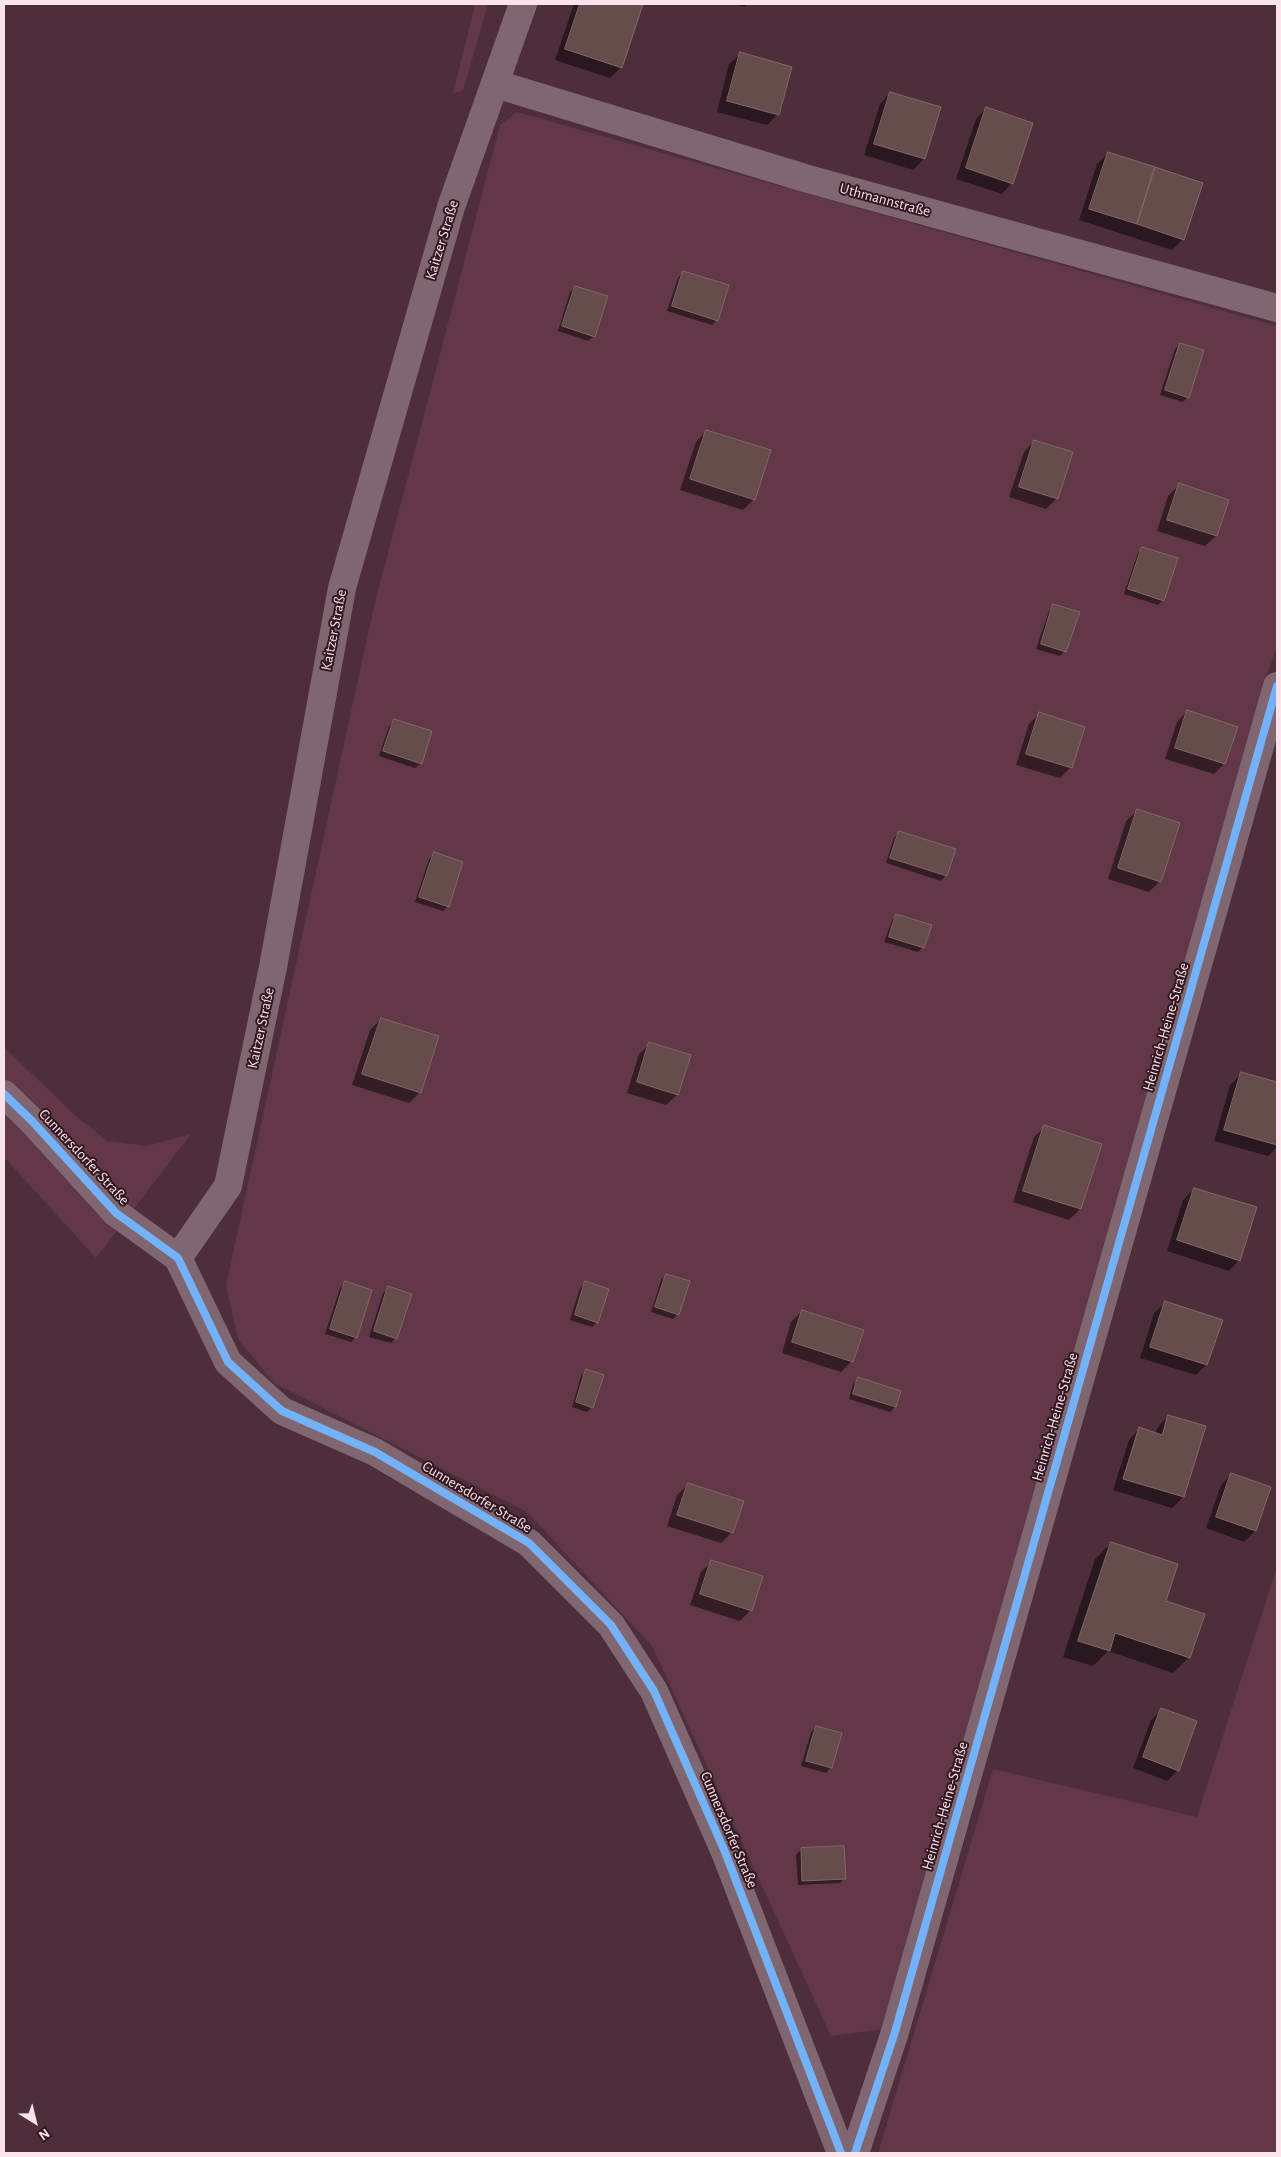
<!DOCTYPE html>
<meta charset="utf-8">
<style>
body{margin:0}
#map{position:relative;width:1281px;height:2157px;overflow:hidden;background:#4f2e3c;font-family:"Alegreya Sans",sans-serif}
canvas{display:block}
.frame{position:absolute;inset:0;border:5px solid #fae3ea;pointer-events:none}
.north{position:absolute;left:10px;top:2097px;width:50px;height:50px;-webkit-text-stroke:4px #311721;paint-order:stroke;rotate:144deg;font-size:14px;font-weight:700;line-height:20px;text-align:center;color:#fae3ea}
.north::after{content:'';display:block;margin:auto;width:18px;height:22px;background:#fae3ea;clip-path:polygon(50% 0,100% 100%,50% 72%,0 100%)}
</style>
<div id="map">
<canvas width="1281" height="2157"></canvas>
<div class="frame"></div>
<div class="north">N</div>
</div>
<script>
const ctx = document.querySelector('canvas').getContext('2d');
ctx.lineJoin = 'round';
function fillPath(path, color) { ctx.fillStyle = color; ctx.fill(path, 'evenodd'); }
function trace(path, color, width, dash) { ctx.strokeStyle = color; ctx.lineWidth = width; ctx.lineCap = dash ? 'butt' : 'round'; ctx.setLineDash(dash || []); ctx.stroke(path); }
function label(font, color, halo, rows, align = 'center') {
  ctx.font = font + ' "Alegreya Sans",sans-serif'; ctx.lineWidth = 4; ctx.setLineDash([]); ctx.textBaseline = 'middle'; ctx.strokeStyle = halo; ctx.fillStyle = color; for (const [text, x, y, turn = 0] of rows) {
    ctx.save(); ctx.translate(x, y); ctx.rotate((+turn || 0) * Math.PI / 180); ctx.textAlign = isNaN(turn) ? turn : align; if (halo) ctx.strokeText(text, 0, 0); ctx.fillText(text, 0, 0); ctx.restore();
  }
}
const green = new Path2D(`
 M475 4H488L463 91 453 93Z
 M517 112 1277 326V645L1262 690 884 2029 831 2036 652 1646 527 1512 274 1383 238 1339 226 1285 374 606 500 125Z
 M4 1047 79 1119 108 1141 147 1146 191 1134 96 1258 4 1157Z
 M1277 1567V2153H878L993 1769 1197 1817Z`);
const shadow = new Path2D(`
 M574 4H642L621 67 610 78 555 60Z
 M733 4H747L744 7Z
 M740 54 778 114 767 125 717 112 729 64Z
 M890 93 940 108 924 159 913 170 864 155 880 104Z
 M986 108 1012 183 1002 194 956 179 976 119Z
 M1108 153 1183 239 1172 250 1079 220 1097 164Z
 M683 273 717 320 712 325 667 311 678 278Z
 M575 287 594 336 588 341 558 331 570 292Z
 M1180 344 1188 397 1183 402 1160 395 1175 349Z
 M706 431 754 499 743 510 680 490 696 442Z
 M1034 441 1057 498 1046 509 1009 497 1024 452Z
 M1179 485 1216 536 1205 546 1157 531 1168 496Z
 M1143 548 1163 600 1158 605 1124 594 1138 553Z
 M1054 605 1065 651 1060 656 1036 649 1049 611Z
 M1187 711 1224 764 1214 774 1165 759 1177 722Z
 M1039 714 1083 727 1070 768 1060 778 1016 765 1029 724Z
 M394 721 421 763 415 768 379 756 389 726Z
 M1137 811 1160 881 1149 892 1108 879 1126 821Z
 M899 833 946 875 941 881 886 863 894 838Z
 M434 853 448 906 443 911 415 902 429 859Z
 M897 915 923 947 918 952 884 942 892 920Z
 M381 1019 420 1092 409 1103 352 1085 370 1030Z
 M650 1044 677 1095 666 1105 627 1093 639 1054Z
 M1241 1074 1277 1084V1147L1268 1156 1214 1141 1230 1085Z
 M1045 1127 1101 1145 1080 1209 1069 1220 1013 1202 1034 1137Z
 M1194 1189 1239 1260 1229 1271 1167 1251 1183 1200Z
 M666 1275 678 1314 673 1319 651 1312 661 1280Z
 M345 1283 356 1337 351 1342 325 1334 340 1288Z
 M585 1283 597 1322 592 1327 570 1320 580 1288Z
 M388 1288 396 1338 391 1343 369 1337 383 1293Z
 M1165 1303 1206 1365 1196 1375 1140 1358 1154 1313Z
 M802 1311 852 1361 841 1372 782 1353 791 1322Z
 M587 1371 592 1407 587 1412 572 1407 581 1376Z
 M859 1379 895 1407 890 1412 849 1399 853 1384Z
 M1168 1416 1205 1427 1183 1497 1172 1508 1113 1490 1129 1440 1139 1429 1155 1434 1158 1427Z
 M1231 1475 1270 1488 1255 1531 1244 1542 1206 1528 1221 1485Z
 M688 1485 732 1532 721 1543 667 1526 677 1495Z
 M1111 1543 1164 1602 1189 1657 1173 1673 1108 1651 1093 1666 1063 1657 1095 1559Z
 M712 1561 751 1610 740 1621 690 1605 701 1572Z
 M1162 1710 1178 1770 1167 1781 1133 1768 1151 1720Z
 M816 1727 831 1767 826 1773 801 1766 811 1732Z
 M801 1849 845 1878 840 1883 798 1885 796 1855Z`);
const building = new Path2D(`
 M580 4H643L622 68 565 49Z
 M740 52 792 67 779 115 727 101Z
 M890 92 941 107 925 159 874 144Z
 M986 107 1033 123 1013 184 966 168Z
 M1108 152 1155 167 1137 224 1089 209Z
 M1155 167 1203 183 1184 240 1137 224Z
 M683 271 729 285 718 321 672 306Z
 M575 286 608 296 595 337 562 326Z
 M1180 343 1204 350 1189 398 1165 390Z
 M706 430 771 450 755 500 690 479Z
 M1034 440 1073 452 1058 499 1019 487Z
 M1179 483 1229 500 1217 536 1167 520Z
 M1142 547 1178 558 1164 601 1128 589Z
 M1053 604 1080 612 1066 652 1041 644Z
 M1187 710 1238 727 1225 764 1175 748Z
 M1039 712 1085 727 1072 768 1026 754Z
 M394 719 432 731 422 764 383 751Z
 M1137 809 1180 823 1161 882 1118 868Z
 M899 831 956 849 947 876 890 858Z
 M434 852 463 862 449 907 419 897Z
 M896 914 932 925 924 948 889 937Z
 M381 1018 439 1036 421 1093 362 1074Z
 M649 1042 691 1055 678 1095 637 1082Z
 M1241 1072 1277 1082V1145L1224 1130Z
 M1044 1125 1102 1144 1081 1209 1023 1191Z
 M1194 1188 1257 1207 1240 1261 1177 1240Z
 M666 1274 690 1281 679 1315 655 1307Z
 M345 1281 372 1290 357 1338 330 1329Z
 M585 1281 609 1289 598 1323 575 1315Z
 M388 1286 412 1294 397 1339 374 1331Z
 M1165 1301 1223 1320 1207 1365 1150 1347Z
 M802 1310 864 1330 853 1362 792 1342Z
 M586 1369 604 1375 593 1408 576 1402Z
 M858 1377 901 1391 896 1407 853 1394Z
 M1168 1415 1206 1426 1184 1497 1123 1479 1139 1427 1162 1435Z
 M1231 1473 1271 1487 1256 1531 1216 1517Z
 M688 1483 744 1501 733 1533 677 1515Z
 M1111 1542 1178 1564 1166 1601 1205 1614 1190 1658 1115 1633 1110 1651 1078 1641Z
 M711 1560 763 1576 752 1611 700 1594Z
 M1161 1708 1197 1721 1179 1771 1143 1757Z
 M816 1726 842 1733 832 1768 806 1761Z
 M844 1846 846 1879 802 1881 801 1848Z`);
const street = new Path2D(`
 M496 84 808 179 1277 308
 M4 1094 32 1121 116 1213 178 1258 228 1362 282 1411 375 1452 529 1543 611 1625 654 1691 725 1852 841 2153
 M178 1258 228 1186 273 967 342 588 451 207 523 4
 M855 2153 895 2032 1277 686`);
const cycleway = new Path2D(`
 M4 1094 32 1121 116 1213 178 1258 228 1362 282 1411 375 1452 529 1543 611 1625 654 1691 725 1852 841 2153
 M855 2153 895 2032 1277 686`);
const streetNames = [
 ["Uthmannstraße",885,200,15],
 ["Kaitzer Straße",442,240,-73],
 ["Kaitzer Straße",334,630,-79],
 ["Heinrich-Heine-Straße",1166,1027,-74],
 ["Kaitzer Straße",261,1028,-78],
 ["Cunnersdorfer Straße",84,1157,47],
 ["Heinrich-Heine-Straße",1055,1417,-74],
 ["Cunnersdorfer Straße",477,1497,31],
 ["Heinrich-Heine-Straße",945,1806,-74],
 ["Cunnersdorfer Straße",729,1830,67]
];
fillPath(green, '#623747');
fillPath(shadow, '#0007');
fillPath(building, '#664c4a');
trace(building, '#826866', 1);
trace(street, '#7f6670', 28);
trace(cycleway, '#73b2f8', 8);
label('15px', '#fae3ea', '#311721', streetNames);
</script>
